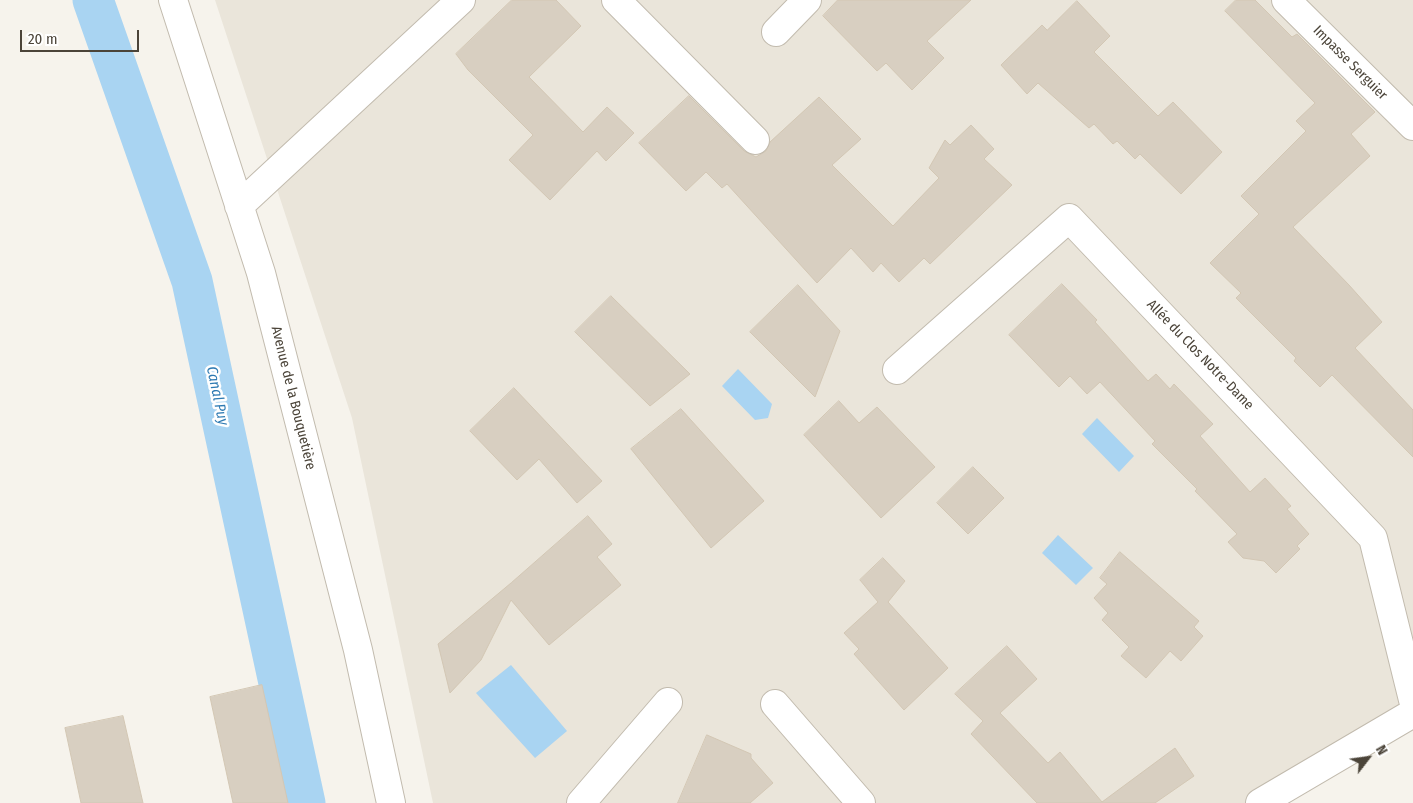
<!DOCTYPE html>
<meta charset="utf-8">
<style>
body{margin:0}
#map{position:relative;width:1413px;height:803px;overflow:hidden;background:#f6f3ec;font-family:"Fira Sans Condensed",sans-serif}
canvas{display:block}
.north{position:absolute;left:1343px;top:733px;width:50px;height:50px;-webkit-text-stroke:4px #fff;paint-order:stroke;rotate:60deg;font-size:14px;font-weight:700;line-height:20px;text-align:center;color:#4b4439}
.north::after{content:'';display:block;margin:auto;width:18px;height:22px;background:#4b4439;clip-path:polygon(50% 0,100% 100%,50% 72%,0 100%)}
.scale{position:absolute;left:20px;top:30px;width:119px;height:22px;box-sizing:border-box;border:2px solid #4b4439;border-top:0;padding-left:6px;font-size:15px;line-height:18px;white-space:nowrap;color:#4b4439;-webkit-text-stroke:4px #fff;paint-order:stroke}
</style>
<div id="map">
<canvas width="1413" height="803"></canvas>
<div class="north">N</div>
<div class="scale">20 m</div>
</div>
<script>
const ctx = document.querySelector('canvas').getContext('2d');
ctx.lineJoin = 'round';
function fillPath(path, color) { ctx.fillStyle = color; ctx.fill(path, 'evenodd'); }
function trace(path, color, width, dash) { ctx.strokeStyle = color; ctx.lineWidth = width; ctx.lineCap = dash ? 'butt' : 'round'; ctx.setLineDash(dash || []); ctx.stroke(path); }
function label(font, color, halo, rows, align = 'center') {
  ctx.font = font + ' "Fira Sans Condensed",sans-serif'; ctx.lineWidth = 5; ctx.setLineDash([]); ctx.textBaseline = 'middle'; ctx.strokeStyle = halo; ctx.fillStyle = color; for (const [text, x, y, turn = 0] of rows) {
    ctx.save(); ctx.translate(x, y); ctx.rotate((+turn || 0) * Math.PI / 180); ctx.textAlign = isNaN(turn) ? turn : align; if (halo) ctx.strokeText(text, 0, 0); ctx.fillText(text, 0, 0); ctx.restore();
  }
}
const residential = new Path2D(`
 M215 0H1413V698L1248 803H433L352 418Z`);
const water = new Path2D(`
 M738 369 772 404 768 418 755 420 722 386Z
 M1097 418 1134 456 1119 472 1082 434Z
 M1058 535 1093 568 1076 585 1042 553Z
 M511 665 567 731 535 758 476 693Z`);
const canal = new Path2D(`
 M93 0 192 281 305 803`);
const building = new Path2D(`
 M512 0H556L581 26 529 77 583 132 607 107 634 133 606 161 597 151 550 200 509 160 533 135 468 70 456 54Z
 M838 0H971L927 41 944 58 912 90 886 63 877 71 823 16Z
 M1236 0H1255L1292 37 1297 34 1375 112 1351 134 1370 156 1293 227 1349 285 1382 322 1355 348 1413 410V457L1332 375 1320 387 1294 361 1296 358 1236 298 1241 293 1210 263 1259 214 1241 196 1306 131 1296 121 1315 103 1225 11Z
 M1077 1 1110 36 1094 52 1158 116 1173 102 1222 152 1181 194 1140 154 1135 159 1117 141 1113 144 1094 124 1089 128 1038 83 1027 94 1001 65 1042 25 1047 30Z
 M689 96 744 151 756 157 766 151 770 142 819 97 861 139 832 165 893 226 939 178 929 168 945 140 950 145 971 125 994 149 984 159 1012 185 930 264 924 258 899 282 881 263 873 272 851 248 817 283 727 184 722 188 706 172 686 191 639 143Z
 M1062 284 1097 320 1095 322 1148 381 1156 374 1170 389 1174 384 1213 424 1200 436 1250 492 1265 478 1291 506 1287 509 1309 534 1297 546 1300 549 1276 573 1264 561 1243 558 1228 542 1237 534 1195 491 1197 489 1152 444 1155 441 1100 382 1087 394 1070 376 1059 387 1009 335Z
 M798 285 840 331 815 397 750 332Z
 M611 296 690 374 650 406 575 332Z
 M514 388 602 481 577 503 539 459 517 480 470 431Z
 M839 401 859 423 877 407 935 467 881 518 804 435Z
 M681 409 764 501 711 548 631 449Z
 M973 467 1004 498 968 534 937 503Z
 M588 516 612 544 597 557 621 585 549 645 511 600 481 660 450 693 438 644 511 583Z
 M1120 552 1199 621 1194 627 1203 636 1181 661 1170 651 1146 678 1121 656 1129 647 1102 620 1108 613 1094 598 1107 584 1100 578Z
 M883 558 905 581 888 602 948 668 904 710 854 654 859 649 844 633 878 602 860 580Z
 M1007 646 1037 679 1000 713 1048 763 1060 752 1102 802 1175 748 1194 776 1155 803H1037L971 734 983 721 955 694Z
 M262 685 288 803H233L210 697Z
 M123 716 143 803H81L65 728Z
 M707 735 751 754V758L773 783 750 803H678Z`);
const minor = new Path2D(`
 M173 0 261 273 358 650 391 803
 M616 0 755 140
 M1286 0 1413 126
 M776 32 807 0
 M239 206 461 0
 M897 370 1069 218 1373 538 1413 700
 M775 704 861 803
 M581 803 668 702
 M1260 803 1413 713`);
const streetNames = [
 ["Impasse Serguier",1350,63,45],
 ["Allée du Clos Notre-Dame",1200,355,46],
 ["Avenue de la Bouquetière",293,398,76]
];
const waterNames = [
 ["Canal Puy",217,396,78]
];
fillPath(residential, '#eae5da');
fillPath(water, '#a9d4f2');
trace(canal, '#a9d4f2', 41);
fillPath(building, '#d8cfc1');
trace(building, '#d3c7b4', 1);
trace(minor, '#c2bbae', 30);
trace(minor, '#fff', 28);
label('14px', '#4b4439', '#fff', streetNames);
label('italic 15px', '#2e7ab2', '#fff', waterNames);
</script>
